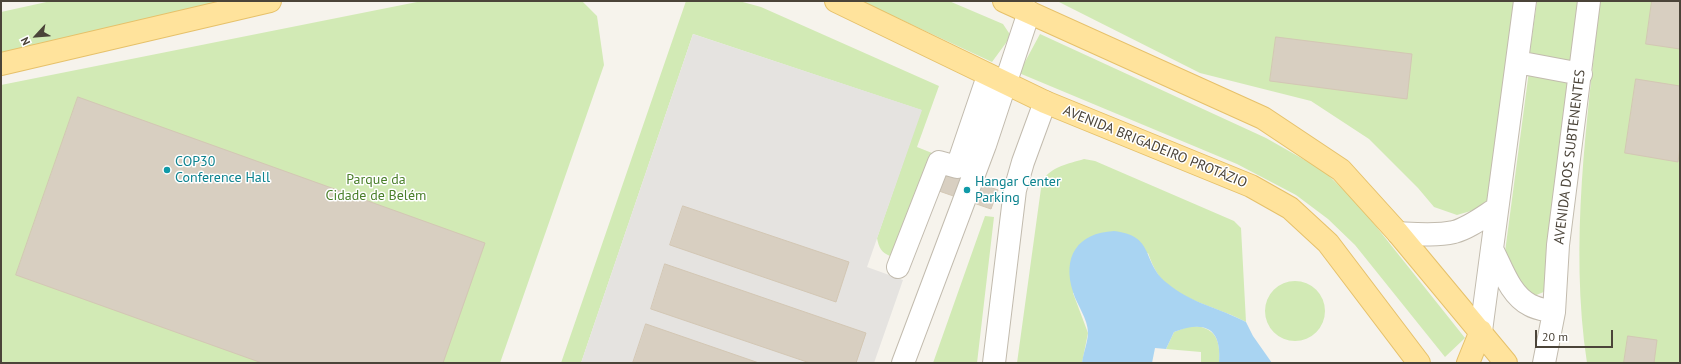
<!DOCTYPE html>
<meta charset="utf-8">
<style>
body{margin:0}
#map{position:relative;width:1681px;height:364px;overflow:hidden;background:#f6f3ec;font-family:"PT Sans",sans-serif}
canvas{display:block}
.frame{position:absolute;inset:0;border:2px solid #4b4439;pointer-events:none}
.north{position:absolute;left:16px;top:16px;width:40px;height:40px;-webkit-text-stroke:3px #fff;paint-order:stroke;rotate:244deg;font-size:11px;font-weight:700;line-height:16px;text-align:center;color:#4b4439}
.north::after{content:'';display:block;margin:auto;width:14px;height:18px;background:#4b4439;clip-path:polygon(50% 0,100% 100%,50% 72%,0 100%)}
.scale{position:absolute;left:1535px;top:330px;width:78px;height:18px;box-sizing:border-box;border:2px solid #4b4439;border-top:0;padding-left:5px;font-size:12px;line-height:14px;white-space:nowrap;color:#4b4439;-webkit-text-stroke:3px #fff;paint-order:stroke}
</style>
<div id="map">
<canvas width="1681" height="364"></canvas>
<div class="frame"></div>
<div class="north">N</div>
<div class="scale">20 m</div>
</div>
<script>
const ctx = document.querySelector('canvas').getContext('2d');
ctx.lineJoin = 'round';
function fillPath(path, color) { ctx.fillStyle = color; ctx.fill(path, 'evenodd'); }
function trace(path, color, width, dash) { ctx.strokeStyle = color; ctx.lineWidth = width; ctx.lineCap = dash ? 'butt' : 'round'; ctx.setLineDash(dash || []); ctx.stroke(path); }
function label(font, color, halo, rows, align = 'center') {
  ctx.font = font + ' "PT Sans",sans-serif'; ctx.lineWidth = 3; ctx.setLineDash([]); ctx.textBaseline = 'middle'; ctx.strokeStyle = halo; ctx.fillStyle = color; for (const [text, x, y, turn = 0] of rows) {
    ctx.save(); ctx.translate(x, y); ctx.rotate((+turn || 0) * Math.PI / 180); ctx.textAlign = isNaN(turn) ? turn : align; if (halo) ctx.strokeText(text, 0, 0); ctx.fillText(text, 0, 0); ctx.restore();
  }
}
const green = new Path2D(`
 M51 1H235L1 54V12Z
 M422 1H582L597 16 604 65 500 363H1V85Z
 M686 1H739L761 7 939 86 917 147 932 153 901 247 890 256C881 252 879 248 877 238L921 110 693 34 581 363H561Z
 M861 1H949L1003 24 1011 36 992 62Z
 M1057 1H1516L1492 194 1481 208 1457 215 1434 207 1418 188 1369 139 1311 101 1200 73Z
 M1537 1H1582L1575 63 1529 58Z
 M1600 1H1680V363H1587C1569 243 1587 121 1600 1Z
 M1040 34 1266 138 1324 171 1359 205 1465 338 1445 357 1355 245 1328 219 1296 195 1237 164 1019 73Z
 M1529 71 1575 79 1546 291 1534 296 1520 290 1505 252Z
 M1084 159 1095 161 1234 221 1241 228 1246 322C1221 308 1177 300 1159 276 1154 269 1151 261 1148 253L1073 293 1088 333 1082 363H1017L1042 181C1052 166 1068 164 1084 159Z
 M985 216 994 217 977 363H933Z
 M1265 311a30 30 0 1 1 60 0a30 30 0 1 1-60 0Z
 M1190 326C1215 326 1221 339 1219 363H1201V352L1166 349 1174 332Z`);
const parking = new Path2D(`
 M693 34 922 110 867 267 903 280 874 363H581Z`);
const water = new Path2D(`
 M1114 231C1156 236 1141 262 1167 283 1190 303 1220 308 1246 322L1253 336 1272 363H1219C1222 328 1205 320 1174 332L1166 349 1155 348 1152 363H1082C1083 354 1088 341 1088 333 1088 319 1077 305 1073 292 1062 257 1077 233 1114 231Z`);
const building = new Path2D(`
 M1652 1H1680V49L1646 44Z
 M1276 37 1412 54 1407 99 1270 81Z
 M1636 79 1680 86V147L1678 162 1625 153Z
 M78 97 485 243 443 363H262L16 275Z
 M943 170 998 190 991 209 936 190Z
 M683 206 849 262 836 302 670 245Z
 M665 264 866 333 856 363H810L651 309Z
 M646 324 759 363H633Z
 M1628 336 1657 340 1654 363H1624Z`);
const minor = new Path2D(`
 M1517 62 1581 74
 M1398 233C1416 234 1436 236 1454 232 1469 228 1483 217 1497 208
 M1492 249C1502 268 1510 295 1530 305 1537 309 1546 310 1554 312
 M898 267 939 162 957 167 988 76
 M1481 331 1525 1
 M903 363 985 145 1029 12
 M994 363 1015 190 1023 162 1045 102
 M1544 363 1554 312 1558 245 1589 1`);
const major = new Path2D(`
 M836 1 1045 102 1251 186 1290 208 1328 243 1419 363
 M1004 1 1263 118 1341 170 1398 233 1506 363
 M1 64 270 1
 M1468 363 1481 331`);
const markers = [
 [167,170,4,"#0f9aa8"],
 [967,190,4,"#0f9aa8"]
];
const streetNames = [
 ["AVENIDA BRIGADEIRO PROTÁZIO",1155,147,22],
 ["AVENIDA DOS SUBTENENTES",1570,157,-83]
];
const cultureNames = [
 ["COP30",175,162],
 ["Conference Hall",175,178],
 ["Hangar Center",975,182],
 ["Parking",975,198]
];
const parkNames = [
 ["Parque da",376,180],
 ["Cidade de Belém",376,196]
];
fillPath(green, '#d2eab5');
fillPath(parking, '#e5e3e0');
fillPath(water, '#a9d4f2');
fillPath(building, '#d8cfc1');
trace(building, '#d3c7b4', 1);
trace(minor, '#c2bbae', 24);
trace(major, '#e6c16a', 24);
trace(minor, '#fff', 22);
trace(major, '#ffe39c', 22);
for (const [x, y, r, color] of markers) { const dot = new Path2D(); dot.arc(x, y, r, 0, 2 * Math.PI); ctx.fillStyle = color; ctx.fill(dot); trace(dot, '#fff', 1.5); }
label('14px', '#4b4439', '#fff', streetNames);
label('14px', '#0d838f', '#fff', cultureNames, 'left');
label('14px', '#4a7f2a', '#fff', parkNames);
</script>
